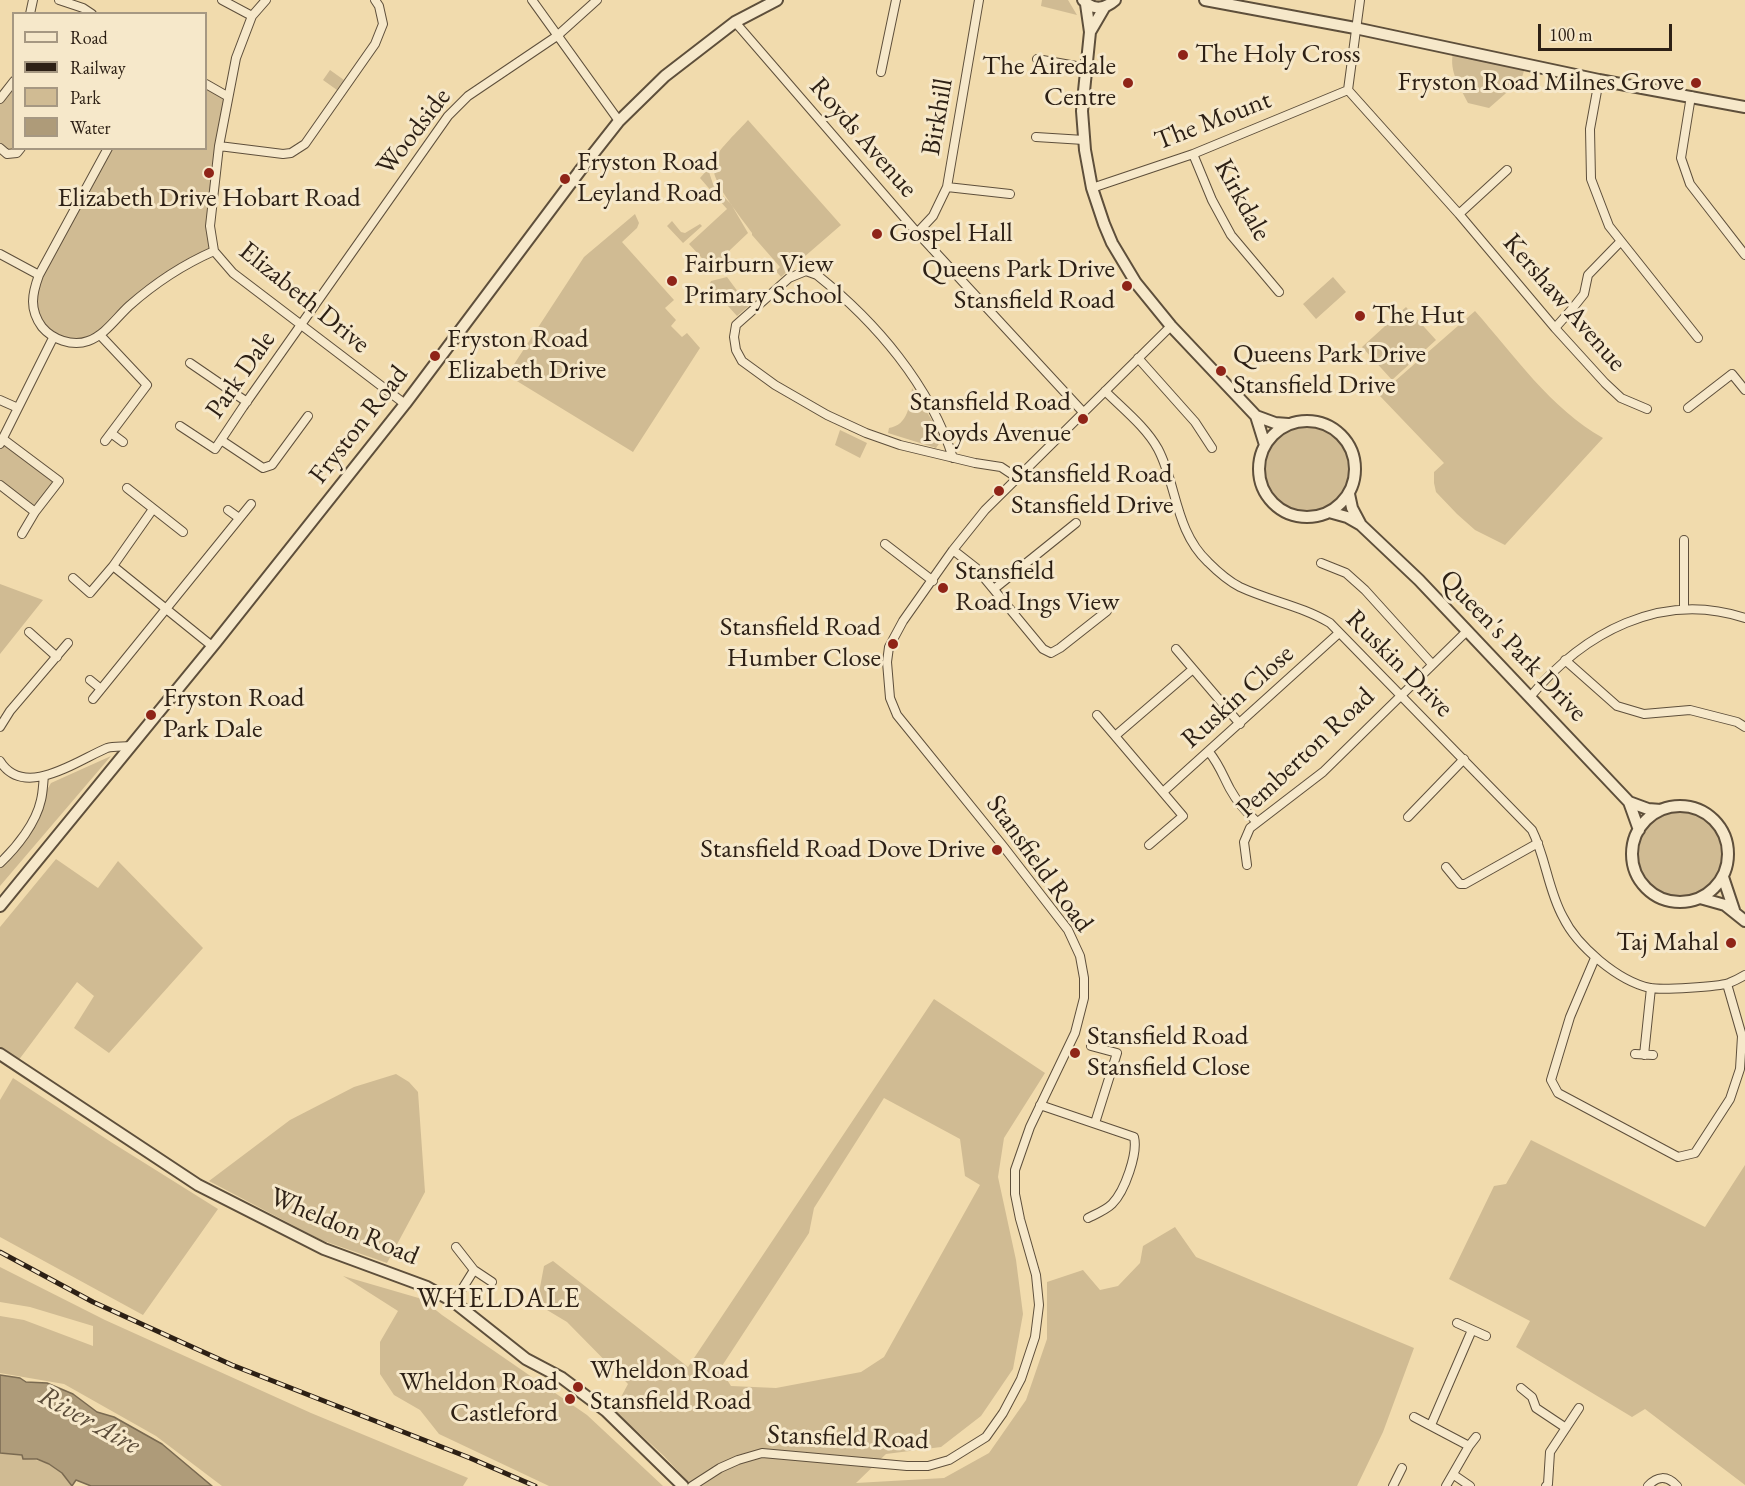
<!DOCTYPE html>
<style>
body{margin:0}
#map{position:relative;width:1745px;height:1486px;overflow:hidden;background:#f1dbad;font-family:"EB Garamond",serif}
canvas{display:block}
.legend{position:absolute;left:12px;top:12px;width:195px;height:138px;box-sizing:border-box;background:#f6e8ca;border:2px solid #a69882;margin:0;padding:8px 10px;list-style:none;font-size:18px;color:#2d2015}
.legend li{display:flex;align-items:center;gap:12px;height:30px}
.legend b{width:30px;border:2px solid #a69882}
.scale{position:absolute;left:1538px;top:24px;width:134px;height:27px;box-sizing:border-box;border:3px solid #2d2015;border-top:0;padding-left:8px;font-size:18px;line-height:21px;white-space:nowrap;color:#2d2015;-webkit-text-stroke:4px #f6e8ca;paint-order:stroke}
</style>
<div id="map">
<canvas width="1745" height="1486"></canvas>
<ul class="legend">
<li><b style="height:8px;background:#f6e8ca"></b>Road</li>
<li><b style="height:8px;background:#2d2015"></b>Railway</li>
<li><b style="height:16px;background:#d0bb93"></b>Park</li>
<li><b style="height:16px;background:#ae9b79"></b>Water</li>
</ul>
<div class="scale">100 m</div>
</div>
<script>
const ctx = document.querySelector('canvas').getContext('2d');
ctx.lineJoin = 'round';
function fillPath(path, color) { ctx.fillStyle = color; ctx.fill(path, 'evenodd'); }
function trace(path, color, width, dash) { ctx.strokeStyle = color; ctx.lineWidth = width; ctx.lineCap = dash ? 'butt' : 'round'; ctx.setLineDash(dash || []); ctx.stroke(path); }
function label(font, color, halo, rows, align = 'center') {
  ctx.font = font + ' "EB Garamond",serif'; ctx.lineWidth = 6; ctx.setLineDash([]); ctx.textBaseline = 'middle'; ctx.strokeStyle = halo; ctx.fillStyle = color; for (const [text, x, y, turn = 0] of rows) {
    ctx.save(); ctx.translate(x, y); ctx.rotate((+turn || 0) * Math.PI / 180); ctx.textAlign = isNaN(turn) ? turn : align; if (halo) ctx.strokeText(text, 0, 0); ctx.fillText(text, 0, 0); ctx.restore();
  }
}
const green = new Path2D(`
 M1042 0H1068L1077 15 1041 6Z
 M1453 53 1525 68 1521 80 1489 108 1468 103C1460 87 1449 72 1453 53Z
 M330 70 344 80 337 90 323 80Z
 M13 81 14 148 21 149 17 153 0 148V99Z
 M206 84 227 96 210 226 214 251 161 280 100 335 69 342 43 327 32 293 108 149 206 148Z
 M748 120 841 225 781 277 776 271 780 267 752 235V233C742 218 706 177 714 160 719 149 739 130 748 120Z
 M708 169 714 187 731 204 748 233 711 268 689 244 727 209 700 178Z
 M635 214 639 223 637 228 622 242 674 300 665 308 676 320 671 326 682 337 687 333 700 348 633 452 507 375 584 257Z
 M672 221 681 232 685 233 700 224 702 226 683 243 667 226Z
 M727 277 747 304H751L737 316 709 285 711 281Z
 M1333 277 1346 292 1316 319 1303 304Z
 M1406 307 1436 340 1392 380 1362 347Z
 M1475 311C1514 355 1551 409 1603 438L1505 545 1475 530 1457 514 1436 492 1434 483V472L1444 463 1379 395Z
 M912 388 941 435V441L936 448 888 433 889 428C908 425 910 405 912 388Z
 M1263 469a44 44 0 1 1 88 0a44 44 0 1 1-88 0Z
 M840 430 867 443 860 458 835 445Z
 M3 439 59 481 35 512 0 485V444Z
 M0 584 43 600 0 654Z
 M111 756 0 886V863L9 855 51 783Z
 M1636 854a44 44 0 1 1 88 0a44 44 0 1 1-88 0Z
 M56 859 98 888 118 861 203 948 109 1053 74 1028 94 996 77 982 18 1061 0 1047V927Z
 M934 999 1045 1073 1004 1138 998 1177 1016 1260 1023 1314 1013 1369 981 1416 941 1447 886 1454 856 1483 944 1478 989 1453 1026 1400 1047 1339V1282L1083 1270 1100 1290 1118 1286 1140 1263 1143 1246 1175 1227 1196 1257 1414 1348 1383 1432 1357 1486H692L664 1456 614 1410 628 1384 567 1322 542 1307 538 1298 544 1266 553 1261 688 1367ZM884 1098 960 1139 965 1176 980 1185 884 1357 861 1372 776 1388 731 1386 720 1369 809 1233 814 1208Z
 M396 1074 409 1082 418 1092 425 1192 387 1263 321 1240 209 1181 290 1120 354 1087Z
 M13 1078 111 1142 218 1209 143 1315 0 1237V1100Z
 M1531 1140 1705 1227 1745 1165V1485L1645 1409 1632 1417 1516 1347 1530 1321 1449 1279 1494 1186 1506 1184Z
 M0 1267 105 1320 311 1413 468 1478 463 1486H222L156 1436 64 1384 0 1373V1316L24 1320 93 1346V1326L30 1307 0 1302Z
 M343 1276 422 1299 442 1315 587 1415 663 1486H549L439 1434 420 1410 394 1395 380 1374V1342L398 1311Z
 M0 1453C8 1455 15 1453 23 1455V1459C38 1459 52 1463 63 1474 67 1478 68 1482 72 1486H0Z`);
const water = new Path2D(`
 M0 1375 20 1378 26 1382 47 1383 73 1394 97 1412 114 1417 162 1444 212 1486H91L76 1480 72 1486 62 1473 49 1464 37 1459H23L22 1455 0 1453Z`);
const minor = new Path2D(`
 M59 0 83 8 92 14
 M222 0 252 16
 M266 0 252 16 236 58 219 146 210 226 214 251 233 273 405 404
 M532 0 619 121
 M1360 0 1348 90 1459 214 1555 328 1605 383 1621 398 1647 409
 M30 14 33 0
 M735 22 914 229 1083 412
 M1037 59 1087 68
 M881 72 896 0
 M1599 80 1590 129 1591 179 1609 226 1698 338
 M206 84 227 96
 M1691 96 1681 158 1690 184 1745 255
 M0 99 14 81
 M1036 137 1084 140
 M219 146 283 154 291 153 305 144 375 44 383 24 379 6 375 0
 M0 148 7 154 17 153 21 148
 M108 148 39 275C32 294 29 309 42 327 52 339 72 347 88 341 105 335 116 318 129 306 155 283 182 265 214 251
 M1193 154 1212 200 1231 235 1279 292
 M947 187 1010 194
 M1092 188 1193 154 1348 90
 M1459 214 1507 170
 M917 233 933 216 947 187 979 0
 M0 254 39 275
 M1555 328 1572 309 1584 294 1588 275 1621 241
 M100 335 147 385 105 441
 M1138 358 1195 422 1212 448
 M190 363 247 402
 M1105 391C1123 409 1146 427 1158 449 1177 485 1175 531 1208 562 1217 571 1228 581 1240 587 1270 601 1302 606 1330 623L1532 830C1546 858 1548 890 1563 917 1577 946 1618 981 1650 988 1663 990 1717 987 1729 983 1734 981 1740 978 1745 975
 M0 400 18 408
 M1688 408 1732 374 1745 390
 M180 426 215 449 243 407 448 116 468 96 557 36 597 0
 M111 433 123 442
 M221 440 263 468 272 465 308 416
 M0 444 53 338
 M953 458C930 385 876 322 817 275L806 271 789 278 736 325 734 337 736 350 742 361 775 385 827 415 866 433 900 445 975 463 1001 467 1016 477
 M0 485 35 512 59 481 3 439
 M127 488 183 532
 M228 510 239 518
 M22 534 35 512
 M1684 540V608
 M885 544 933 581
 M953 550 976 568 1043 649 1051 653 1060 648 1107 611
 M1321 563 1346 573 1365 590 1432 664
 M113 566 212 646
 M73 578 90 593 113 566 153 509
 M994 589 1076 523
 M29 632 57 657
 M1176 649 1240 724
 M1565 660 1617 706 1644 714 1690 710 1737 722 1745 727
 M90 680 101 689
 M1530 697C1583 633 1661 590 1745 618
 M93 699 251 504
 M1097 715 1115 736
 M0 727 10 711 68 643
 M1209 752C1219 764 1223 776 1230 789 1237 802 1246 812 1257 822
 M0 761C24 800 78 760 107 748 114 746 123 747 131 746
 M1163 792 1339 633
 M1408 817 1464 759
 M1149 845 1183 816 1115 736 1193 669
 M0 863C17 847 36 823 41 800 43 792 43 784 44 776
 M1247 865 1244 842 1250 828 1323 772 1467 631
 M1446 867 1460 884H1465L1538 843
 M1595 958 1570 1017 1551 1080 1558 1093 1678 1157 1695 1153 1730 1099 1740 1069 1742 1036 1727 984
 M1091 1046 1117 1053 1095 1123
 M1635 1054 1653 1055
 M1644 1055 1651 988
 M1040 1105 1134 1137C1138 1153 1125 1191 1112 1204 1106 1210 1096 1214 1088 1218
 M456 1247 474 1270 492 1282
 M454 1302 474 1270
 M1457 1323 1486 1336
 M1521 1388 1532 1397 1536 1408 1566 1428
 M1414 1417 1469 1446 1446 1486
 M1431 1425 1472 1330
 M1469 1446 1476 1437
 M1454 1475 1470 1486
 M692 1486 720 1468 738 1460 762 1453 907 1466H928L949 1460 986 1437 1003 1413 1021 1379 1035 1337 1039 1305 1036 1275 1020 1219 1015 1194V1170L1030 1127 1075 1033 1084 998V978L1080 956 1068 930 1003 846 897 715 890 698 887 662 889 647 903 621 953 550 985 510 1171 326
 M1393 1486 1402 1468
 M1546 1486 1548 1484 1550 1452 1579 1408
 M1648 1486C1657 1476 1667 1475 1677 1486`);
const tertiary = new Path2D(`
 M1083 0C1093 11 1105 9 1115 0
 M1205 0 1355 28 1599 80 1745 107
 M1086 4 1090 32 1082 111 1085 150 1092 188 1104 224 1112 243 1136 283 1171 326 1256 416 1275 423 1288 424
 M1090 32 1104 8
 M1256 416 1265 445
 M1259 469a48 48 0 1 1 96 0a48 48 0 1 1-96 0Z
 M1349 494 1352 508 1361 525
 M1329 512 1347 517 1361 525 1419 580 1629 802 1648 809 1661 810
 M1629 802 1639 830
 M1632 854a48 48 0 1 1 96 0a48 48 0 1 1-96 0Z
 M1723 877 1734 910
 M1700 898 1725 905 1745 921
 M0 906 216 642 405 404 582 168 619 121 665 76 735 22 777 0
 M0 1054 198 1185 324 1249 427 1287 454 1302 526 1359 562 1378 606 1411 683 1486`);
const rail = new Path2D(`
 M0 1252 93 1302 232 1365 470 1458 535 1486`);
const markers = [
 [1183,55,6,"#8f2418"],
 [1128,83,6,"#8f2418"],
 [1696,83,6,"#8f2418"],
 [209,173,6,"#8f2418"],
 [565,179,6,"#8f2418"],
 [877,234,6,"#8f2418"],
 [672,281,6,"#8f2418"],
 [1127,286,6,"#8f2418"],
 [1360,316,6,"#8f2418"],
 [435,356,6,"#8f2418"],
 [1221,371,6,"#8f2418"],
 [1083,419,6,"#8f2418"],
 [999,491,6,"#8f2418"],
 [943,588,6,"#8f2418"],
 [893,644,6,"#8f2418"],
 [151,715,6,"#8f2418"],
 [997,850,6,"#8f2418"],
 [1731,943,6,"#8f2418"],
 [1075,1053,6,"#8f2418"],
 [578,1387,6,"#8f2418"],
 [570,1399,6,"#8f2418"]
];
const poiNames = [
 ["The Holy Cross",1195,55],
 ["The Airedale",1116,67,"right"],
 ["Centre",1116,98,"right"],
 ["Fryston Road Milnes Grove",1684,83,"right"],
 ["Fryston Road",577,163],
 ["Leyland Road",577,194],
 ["Elizabeth Drive Hobart Road",209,199,"center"],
 ["Gospel Hall",889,234],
 ["Fairburn View",684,265],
 ["Primary School",684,296],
 ["Queens Park Drive",1115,270,"right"],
 ["Stansfield Road",1115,301,"right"],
 ["The Hut",1372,316],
 ["Fryston Road",447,340],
 ["Elizabeth Drive",447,371],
 ["Queens Park Drive",1233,355],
 ["Stansfield Drive",1233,386],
 ["Stansfield Road",1071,403,"right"],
 ["Royds Avenue",1071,434,"right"],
 ["Stansfield Road",1011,475],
 ["Stansfield Drive",1011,506],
 ["Stansfield",955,572],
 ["Road Ings View",955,603],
 ["Stansfield Road",881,628,"right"],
 ["Humber Close",881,659,"right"],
 ["Fryston Road",163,699],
 ["Park Dale",163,730],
 ["Stansfield Road Dove Drive",985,850,"right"],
 ["Taj Mahal",1719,943,"right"],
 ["Stansfield Road",1087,1037],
 ["Stansfield Close",1087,1068],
 ["Wheldon Road",590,1371],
 ["Stansfield Road",590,1402],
 ["Wheldon Road",558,1383,"right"],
 ["Castleford",558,1414,"right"]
];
const streetNames = [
 ["Birkhill",938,117,-80],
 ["The Mount",1213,121,-21],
 ["Woodside",414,132,-52],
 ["Royds Avenue",863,138,49],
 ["Kirkdale",1242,200,61],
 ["Elizabeth Drive",304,298,39],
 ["Kershaw Avenue",1564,303,49],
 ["Park Dale",241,375,-55],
 ["Fryston Road",359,425,-52],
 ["Queen's Park Drive",1513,646,46],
 ["Ruskin Drive",1399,664,45],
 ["Ruskin Close",1238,697,-42],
 ["Pemberton Road",1306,753,-43],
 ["Stansfield Road",1039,864,54],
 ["Wheldon Road",344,1227,23],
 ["Stansfield Road",848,1438,2]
];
const neighbourhoodNames = [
 ["WHELDALE",499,1299]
];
const waterNames = [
 ["River Aire",89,1421,29]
];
fillPath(green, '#d0bb93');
fillPath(water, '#ae9b79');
trace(water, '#7a6a51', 1.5);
trace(minor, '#5e4f3b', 10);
trace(tertiary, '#5e4f3b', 14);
trace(minor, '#f6e8ca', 8);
trace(tertiary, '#f6e8ca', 10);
trace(rail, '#2d2015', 5);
trace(rail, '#f6e8ca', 3, [9]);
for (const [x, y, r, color] of markers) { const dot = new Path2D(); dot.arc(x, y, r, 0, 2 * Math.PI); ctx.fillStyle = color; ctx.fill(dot); trace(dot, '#f6e8ca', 2); }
label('27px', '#2d2015', '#f6e8ca', poiNames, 'left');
label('27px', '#2d2015', '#f6e8ca', streetNames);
ctx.letterSpacing = '1.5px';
label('28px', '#2d2015', '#f6e8ca', neighbourhoodNames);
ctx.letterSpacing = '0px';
label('italic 28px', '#5a4b38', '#f6e8ca', waterNames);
</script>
